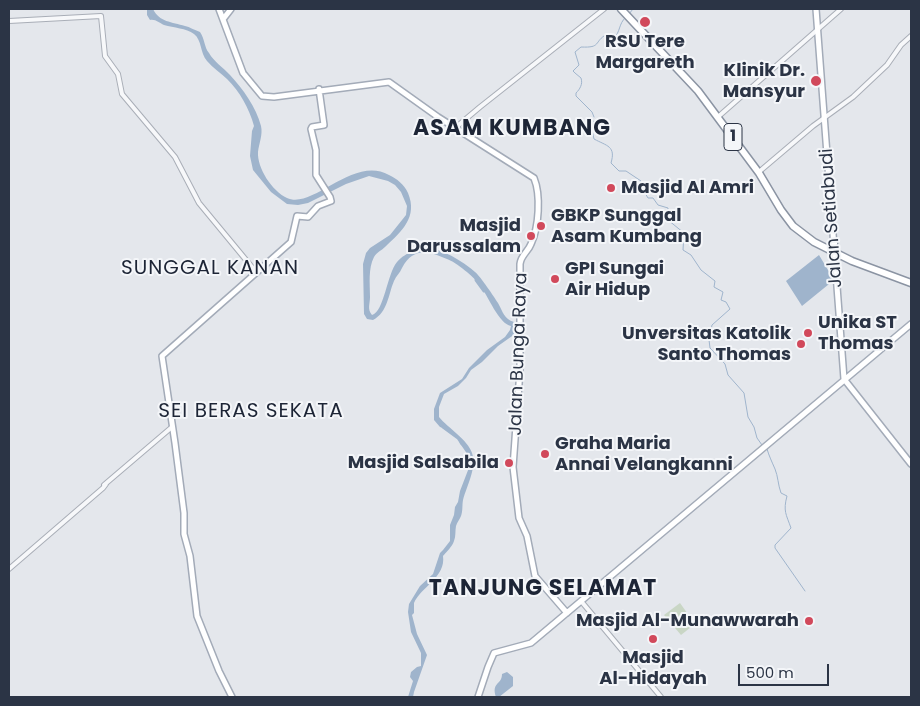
<!DOCTYPE html>
<style>
body{margin:0}
#map{position:relative;width:920px;height:706px;overflow:hidden;background:#e4e7ec;font-family:Poppins,sans-serif}
canvas{display:block}
.frame{position:absolute;inset:0;border:10px solid #2b3445;pointer-events:none}
.scale{position:absolute;left:738px;top:664px;width:91px;height:22px;box-sizing:border-box;border:2px solid #2b3445;border-top:0;padding-left:6px;font-size:15px;line-height:18px;white-space:nowrap;color:#2b3445;-webkit-text-stroke:4px #f4f6f9;paint-order:stroke}
</style>
<div id="map">
<canvas width="920" height="706"></canvas>
<div class="frame"></div>
<div class="scale">500 m</div>
</div>
<script>
const ctx = document.querySelector('canvas').getContext('2d');
ctx.lineJoin = 'round';
function fillPath(path, color) { ctx.fillStyle = color; ctx.fill(path, 'evenodd'); }
function trace(path, color, width, dash) { ctx.strokeStyle = color; ctx.lineWidth = width; ctx.lineCap = dash ? 'butt' : 'round'; ctx.setLineDash(dash || []); ctx.stroke(path); }
function label(font, color, halo, rows, align = 'center') {
  ctx.font = font + ' Poppins,sans-serif'; ctx.lineWidth = 4; ctx.setLineDash([]); ctx.textBaseline = 'middle'; ctx.strokeStyle = halo; ctx.fillStyle = color; for (const [text, x, y, turn = 0] of rows) {
    ctx.save(); ctx.translate(x, y); ctx.rotate((+turn || 0) * Math.PI / 180); ctx.textAlign = isNaN(turn) ? turn : align; if (halo) ctx.strokeText(text, 0, 0); ctx.fillText(text, 0, 0); ctx.restore();
  }
}
const green = new Path2D(`
 M680 603 695 624 681 635 664 615Z`);
const water = new Path2D(`
 M147 9H153C159 22 172 22 185 26 190 27 194 30 200 32 205 39 204 47 209 53 214 62 223 67 230 75 243 89 256 107 261 126 263 135 259 143 258 152 257 168 272 191 287 198 313 210 353 155 389 175 397 179 404 184 408 193 418 217 402 231 385 247 382 250 377 252 374 257 368 269 370 283 370 297 370 304 367 309 372 315 384 312 387 274 397 262 401 257 408 253 413 251 422 246 434 248 443 252 455 257 466 264 475 272 481 277 494 297 498 303 503 312 504 319 514 322L516 325 515 334 498 346 482 362 471 370 466 378 458 386 444 394 439 407V417C448 428 468 440 472 453 477 468 467 485 463 500 462 505 463 511 461 516 460 519 457 522 456 526 455 531 456 536 454 541 452 547 447 551 443 556 446 577 421 587 414 603V613L412 615 417 634 427 655 414 692 413 697H408L413 681 410 677 411 672 417 667 421 666V653L411 632 408 612 409 604 420 586 433 574 440 553 443 550 450 541V525L454 515 455 507 458 502 460 491 470 465 469 456 467 450 460 444 458 437 446 429 440 427 434 420V409L440 393 462 379 469 368 487 350 505 337 510 330 511 326C499 324 488 296 480 285 474 277 456 262 447 259 428 251 413 247 402 268 400 273 396 276 394 281 388 295 388 312 373 320L367 319 364 314 363 264 366 253 370 248 390 235 406 215 407 206 401 192 395 185 388 181 369 176 346 184 308 203 298 205 287 204 271 192 253 170 250 156 252 131 254 126C249 108 240 92 227 79 221 73 213 68 207 61 200 53 202 40 194 34 186 28 174 28 164 25 159 23 156 19 150 20L147 15Z
 M819 255 834 280 802 306 786 281Z
 M507 672 513 677V686L499 697H496C491 682 502 685 502 674Z`);
const stream = new Path2D(`
 M629 14 633 9
 M594 117 592 112 576 96V93C580 89 583 84 581 78L575 73 573 71 579 65 575 52 581 47C602 48 593 42 607 34L613 39C621 32 618 24 626 17
 M594 121 591 126 594 139C607 146 616 146 611 163L619 171H626L641 181 642 188 648 198H653L658 205 668 208V220L684 233 683 250 691 255 701 270 715 281 714 287 723 292 721 300 726 302 730 309 712 325 709 340 710 348 725 364 728 375 744 393 748 417 754 427 757 438 762 445
 M767 449C769 456 772 462 775 469 778 476 778 485 781 493L787 496C783 511 786 514 791 528L775 545V548L805 591`);
const river = new Path2D(`
 M476 280 484 291
 M443 427 458 438 469 454`);
const minor = new Path2D(`
 M9 21 101 16 105 56 118 74 122 94 175 157 199 203 256 272
 M719 116 841 9
 M455 128 480 107 604 9
 M760 171 813 126 853 97 887 65 901 45 911 36
 M104 485 172 427
 M9 569 103 488 106 484
 M581 601 661 697`);
const major = new Path2D(`
 M219 9 243 73 262 96 274 97 389 82 438 117 534 178C541 195 539 227 531 244 528 252 521 255 520 264V370L513 467 519 518 527 536 535 576 567 613
 M816 9 844 379 911 464
 M224 18 231 9
 M319 89 324 125 312 127 311 129 316 150V175L330 197 331 201
 M232 697 219 671 197 616 190 556 184 534V513L175 443 162 356 291 242 297 216 308 217 318 206 331 201
 M478 697 488 667 494 653 531 643 911 324`);
const highway = new Path2D(`
 M621 9 698 91 759 173 781 210 793 226 814 242 852 261 911 283
 M829 247 834 243`);
const markers = [
 [645,22,6,"#d1495b"],
 [816,81,6,"#d1495b"],
 [611,188,5,"#d1495b"],
 [541,226,5,"#d1495b"],
 [531,236,5,"#d1495b"],
 [555,279,5,"#d1495b"],
 [808,333,5,"#d1495b"],
 [801,344,5,"#d1495b"],
 [545,454,5,"#d1495b"],
 [509,463,5,"#d1495b"],
 [809,621,5,"#d1495b"],
 [653,639,5,"#d1495b"]
];
const shields = [
 [733,137,18]
];
const shieldNames = [
 ["1",733,137]
];
const poiNames = [
 ["RSU Tere",645,42,"center"],
 ["Margareth",645,63,"center"],
 ["Klinik Dr.",805,71],
 ["Mansyur",805,92],
 ["Masjid Al Amri",621,188,"left"],
 ["GBKP Sunggal",551,216,"left"],
 ["Asam Kumbang",551,237,"left"],
 ["Masjid",521,226],
 ["Darussalam",521,247],
 ["GPI Sungai",565,269,"left"],
 ["Air Hidup",565,290,"left"],
 ["Unika ST",818,323,"left"],
 ["Thomas",818,344,"left"],
 ["Unversitas Katolik",791,334],
 ["Santo Thomas",791,355],
 ["Graha Maria",555,444,"left"],
 ["Annai Velangkanni",555,465,"left"],
 ["Masjid Salsabila",499,463],
 ["Masjid Al-Munawwarah",799,621],
 ["Masjid",653,658,"center"],
 ["Al-Hidayah",653,679,"center"]
];
const streetNames = [
 ["Jalan Setiabudi",832,218,-94],
 ["Jalan Bunga Raya",519,354,-88]
];
const quarterNames = [
 ["SUNGGAL KANAN",210,269],
 ["SEI BERAS SEKATA",251,412]
];
const districtNames = [
 ["ASAM KUMBANG",512,129],
 ["TANJUNG SELAMAT",543,589]
];
fillPath(green, '#c9d6c5');
fillPath(water, '#9fb4cc');
trace(stream, '#9fb4cc', 1);
trace(river, '#9fb4cc', 3);
trace(minor, '#a9aeb7', 6);
trace(major, '#a3abb8', 8);
trace(highway, '#8b94a3', 9);
trace(minor, '#f7f8fa', 4);
trace(major, '#fff', 5);
trace(highway, '#fff', 6);
for (const [x, y, r, color] of markers) { const dot = new Path2D(); dot.arc(x, y, r, 0, 2 * Math.PI); ctx.fillStyle = color; ctx.fill(dot); trace(dot, '#f4f6f9', 2); }
for (const [x, y, w] of shields) { const box = new Path2D(); box.roundRect(x - w / 2, y - 13.5, w, 27, 4); ctx.fillStyle = '#f4f6f9'; ctx.fill(box); trace(box, '#2b3445', 1); }
label('bold 16px', '#2b3445', null, shieldNames);
label('bold 18px', '#2b3445', '#f4f6f9', poiNames, 'right');
label('18px', '#2b3445', '#f4f6f9', streetNames);
ctx.letterSpacing = '1px';
label('20px', '#1d2536', '#f4f6f9', quarterNames);
ctx.letterSpacing = '0px';
ctx.letterSpacing = '1px';
label('bold 22px', '#1d2536', '#f4f6f9', districtNames);
ctx.letterSpacing = '0px';
</script>
